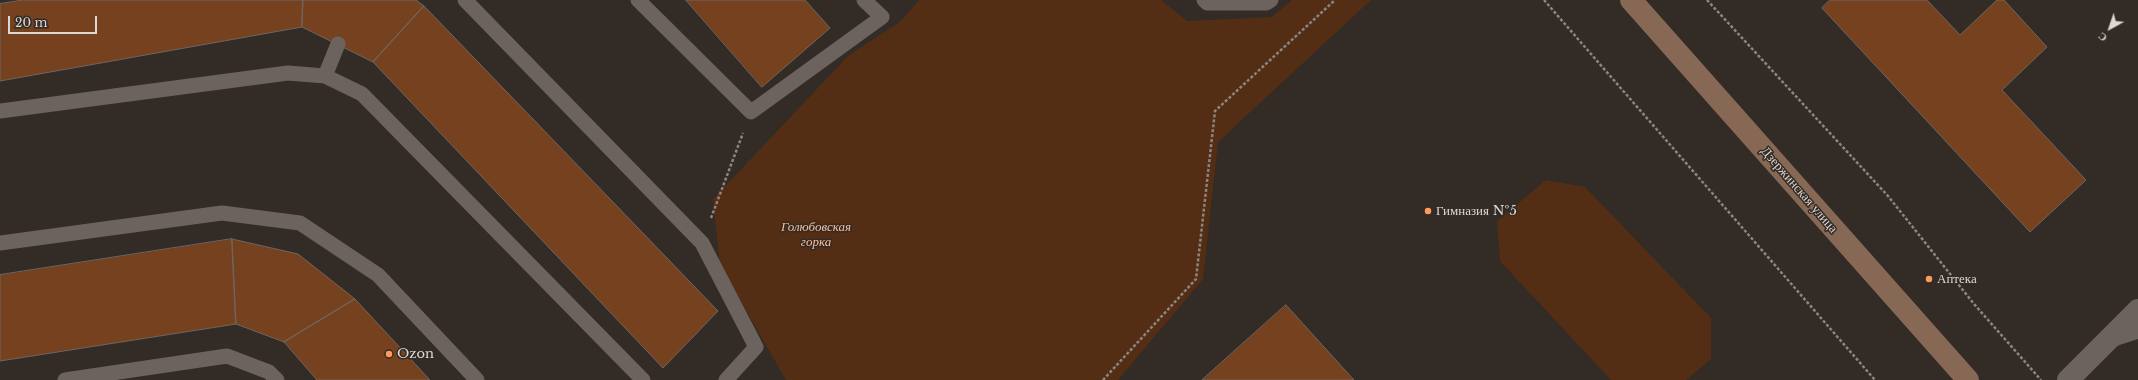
<!DOCTYPE html>
<meta charset="utf-8">
<style>
body{margin:0}
#map{position:relative;width:2138px;height:380px;overflow:hidden;background:#332b26;font-family:"Libre Baskerville",serif}
canvas{display:block}
.north{position:absolute;left:2090px;top:8px;width:40px;height:40px;-webkit-text-stroke:3px #332b26;paint-order:stroke;rotate:220deg;font-size:11px;font-weight:700;line-height:16px;text-align:center;color:#ddd8d4}
.north::after{content:'';display:block;margin:auto;width:14px;height:18px;background:#ddd8d4;clip-path:polygon(50% 0,100% 100%,50% 72%,0 100%)}
.scale{position:absolute;left:8px;top:16px;width:89px;height:18px;box-sizing:border-box;border:2px solid #ddd8d4;border-top:0;padding-left:5px;font-size:12px;line-height:14px;white-space:nowrap;color:#ddd8d4;-webkit-text-stroke:3px #332b26;paint-order:stroke}
</style>
<div id="map">
<canvas width="2138" height="380"></canvas>
<div class="north">С</div>
<div class="scale">20 m</div>
</div>
<script>
const ctx = document.querySelector('canvas').getContext('2d');
ctx.lineJoin = 'round';
function fillPath(path, color) { ctx.fillStyle = color; ctx.fill(path, 'evenodd'); }
function trace(path, color, width, dash) { ctx.strokeStyle = color; ctx.lineWidth = width; ctx.lineCap = dash ? 'butt' : 'round'; ctx.setLineDash(dash || []); ctx.stroke(path); }
function label(font, color, halo, rows, align = 'center') {
  ctx.font = font + ' "Libre Baskerville",serif'; ctx.lineWidth = 3; ctx.setLineDash([]); ctx.textBaseline = 'middle'; ctx.strokeStyle = halo; ctx.fillStyle = color; for (const [text, x, y, turn = 0] of rows) {
    ctx.save(); ctx.translate(x, y); ctx.rotate((+turn || 0) * Math.PI / 180); ctx.textAlign = isNaN(turn) ? turn : align; if (halo) ctx.strokeText(text, 0, 0); ctx.fillText(text, 0, 0); ctx.restore();
  }
}
const green = new Path2D(`
 M919 0H1161L1187 21 1272 17 1292 0H1371L1218 142 1203 279 1118 380H786L720 265 713 199 849 55 900 22Z
 M1546 180 1585 187 1711 318V359L1686 380H1611L1500 261 1497 221Z`);
const building = new Path2D(`
 M23 0H303L302 27 0 81V4Z
 M303 0H416L424 6 373 62 302 27Z
 M686 0H805L830 28 762 87Z
 M1830 0H1927L1960 35 1997 0H2004L2047 47 2002 90 2086 180 2030 232 1822 8Z
 M424 6 718 311 663 368 373 62Z
 M232 239 236 324 0 361V275Z
 M232 239 298 254 355 299 284 342 236 324Z
 M355 299 430 380H317L284 342Z
 M1286 305 1354 380H1202Z`);
const path = new Path2D(`
 M1544 0 1875 380
 M1707 0 1888 196 1974 304 2041 380
 M711 218 743 133
 M1103 380 1196 279 1215 111 1335 0`);
const service = new Path2D(`
 M465 0 702 243 756 347 726 380
 M638 0 751 112 882 17 864 0
 M1204 0 1207 3H1266L1271 0
 M325 76 338 44
 M0 111 288 73 325 76 362 94 643 380
 M0 243 222 213 300 223 378 275 477 380
 M2111 340 2138 331
 M65 380 227 356 269 372 277 380`);
const minor = new Path2D(`
 M2068 380 2138 310`);
const secondary = new Path2D(`
 M1631 0 1968 380`);
const markers = [
 [1428,211,4,"#ff9b5a"],
 [1929,279,4,"#ff9b5a"],
 [389,354,4,"#ff9b5a"]
];
const streetNames = [
 ["Дзержинская улица",1799,190,49]
];
const poiNames = [
 ["Гимназия №5",1436,211],
 ["Аптека",1937,279],
 ["Ozon",397,354]
];
const parkNames = [
 ["Голюбовская",816,227],
 ["горка",816,242]
];
fillPath(green, '#542e14');
fillPath(building, '#76411e');
trace(building, '#6f6660', 1);
trace(path, '#8c8581', 2.5, [3, 2]);
trace(service, '#6d635e', 15);
trace(minor, '#6d635e', 22);
trace(secondary, '#866855', 22);
for (const [x, y, r, color] of markers) { const dot = new Path2D(); dot.arc(x, y, r, 0, 2 * Math.PI); ctx.fillStyle = color; ctx.fill(dot); trace(dot, '#332b26', 1.5); }
label('13px', '#ddd8d4', '#332b26', streetNames);
label('13px', '#ddd8d4', '#332b26', poiNames, 'left');
label('italic 13px', '#fdbb93', '#332b26', parkNames);
</script>
